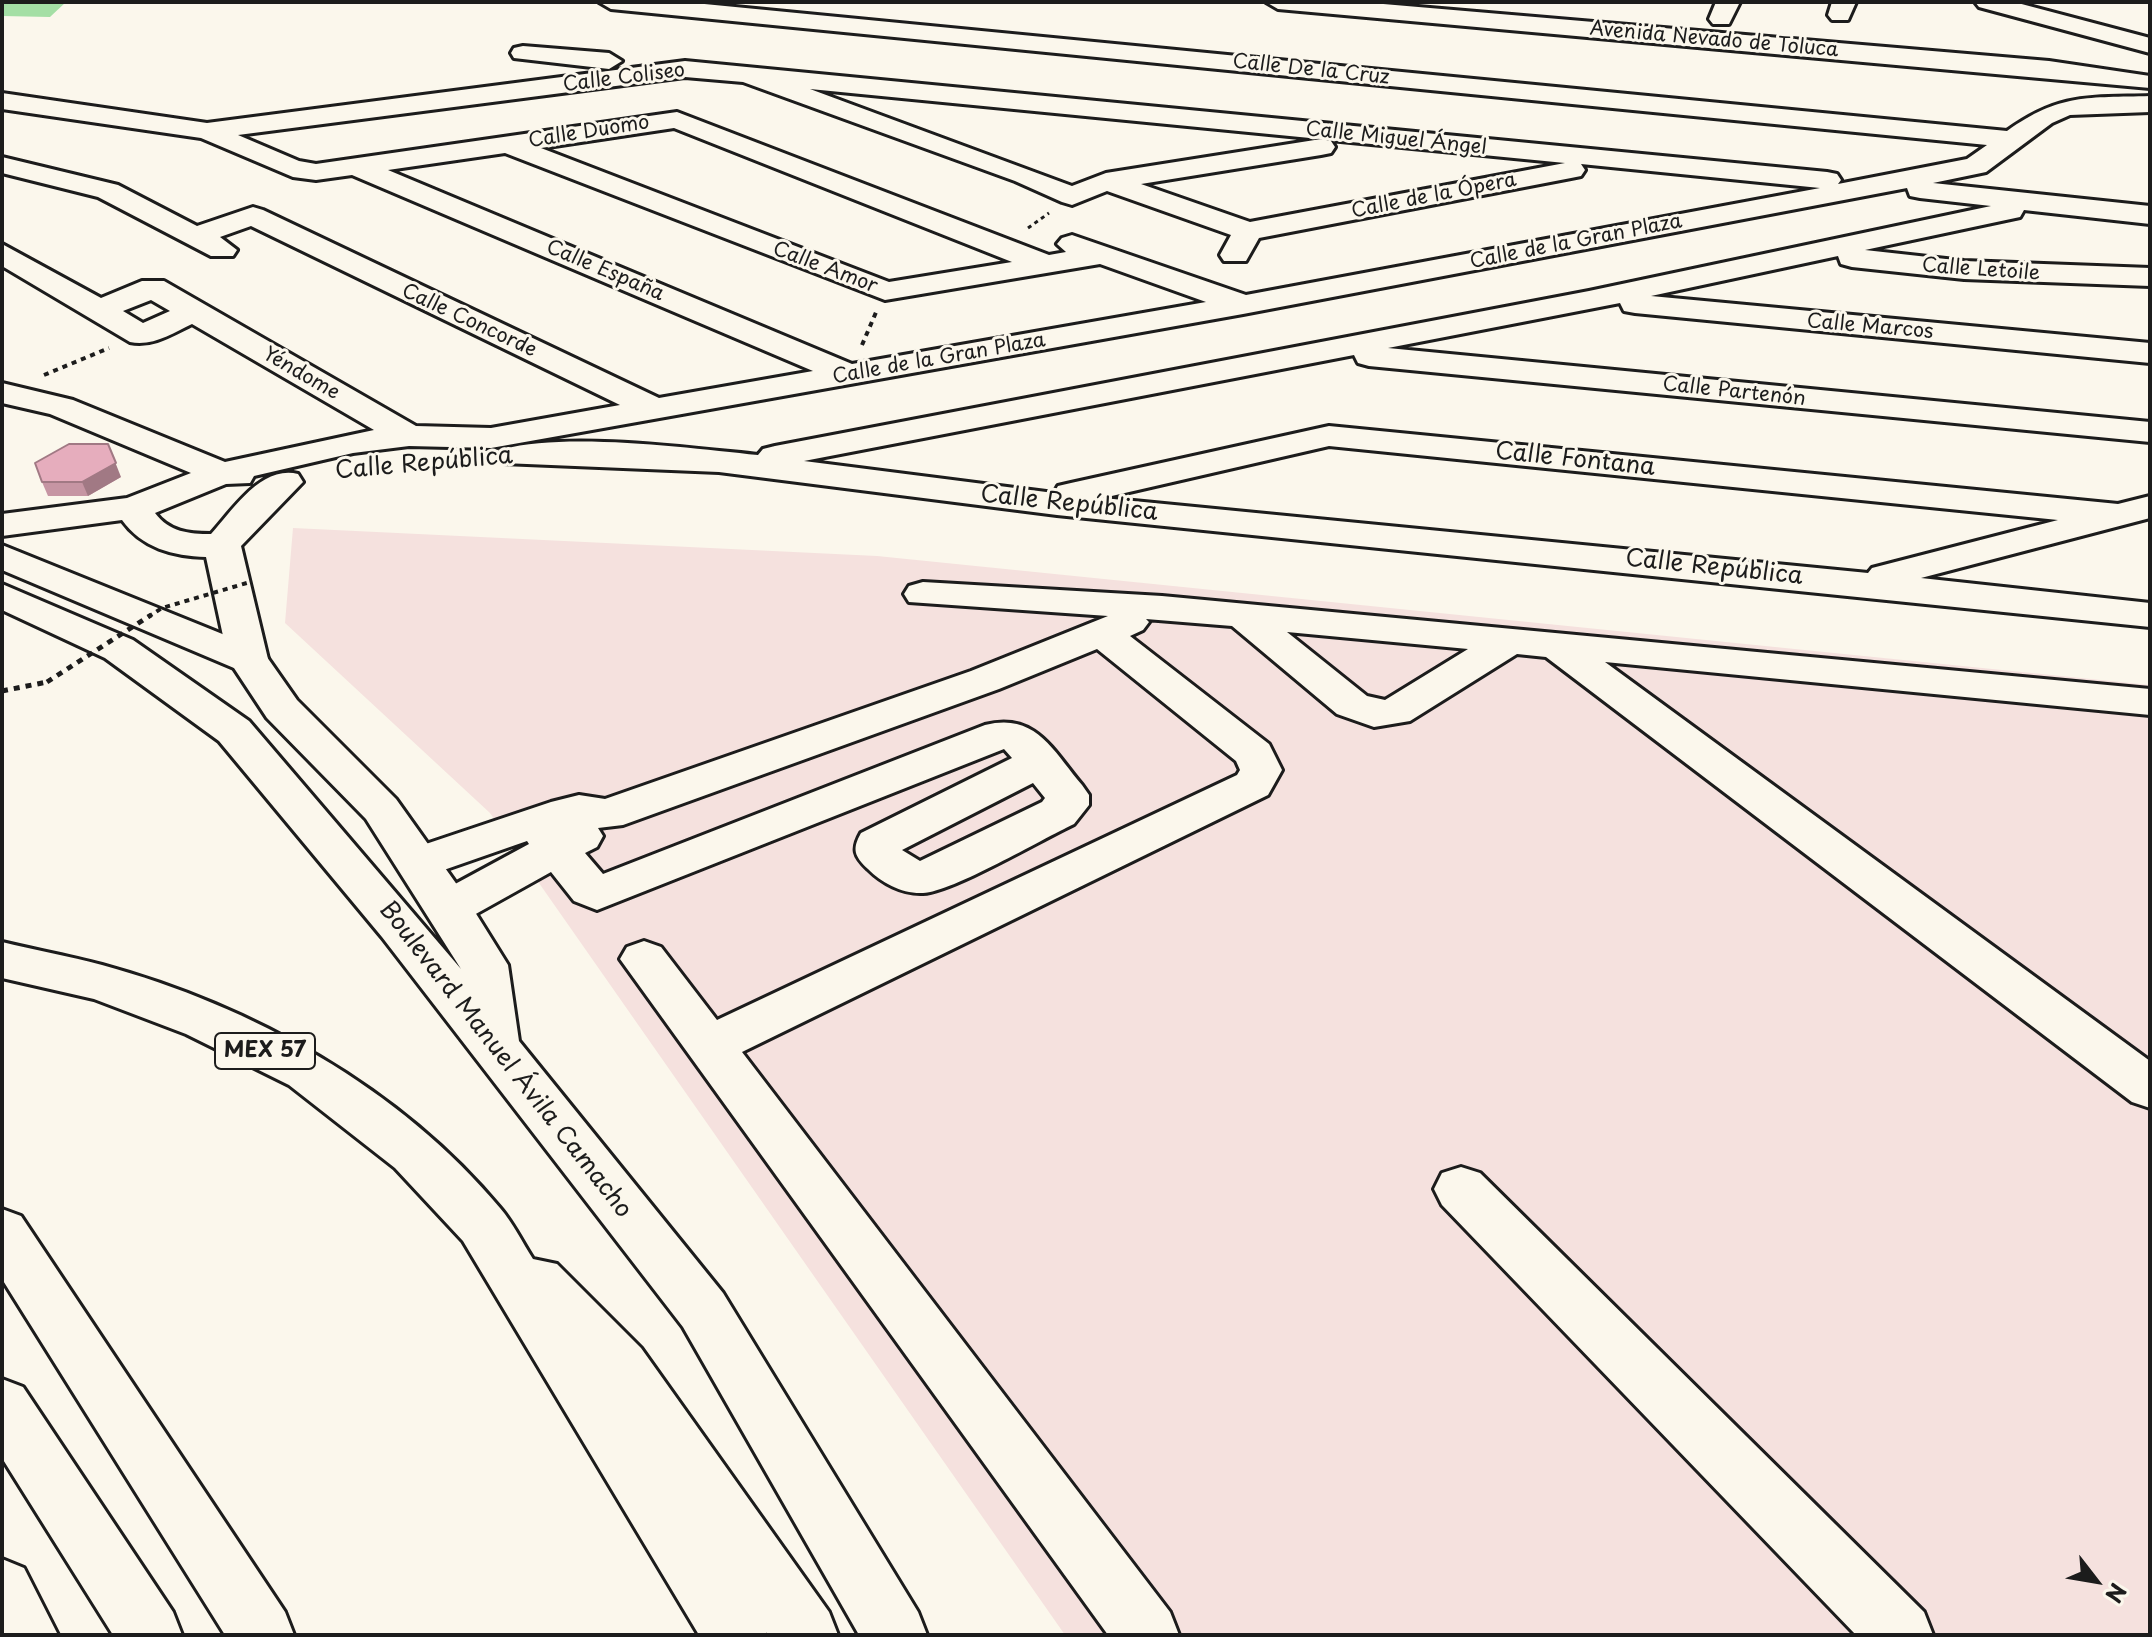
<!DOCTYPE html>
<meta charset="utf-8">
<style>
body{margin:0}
#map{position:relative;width:2152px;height:1637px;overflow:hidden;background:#fbf7ec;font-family:"Playpen Sans",sans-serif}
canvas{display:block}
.frame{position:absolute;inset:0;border:4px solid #1c1c1c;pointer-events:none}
.north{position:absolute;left:2056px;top:1541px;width:80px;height:80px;-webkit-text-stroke:6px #fbf7ec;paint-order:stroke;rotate:121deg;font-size:22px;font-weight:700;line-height:32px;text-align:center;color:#1c1c1c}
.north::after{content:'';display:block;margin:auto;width:28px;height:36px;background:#1c1c1c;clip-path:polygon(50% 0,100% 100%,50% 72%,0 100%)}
</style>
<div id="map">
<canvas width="2152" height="1637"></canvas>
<div class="frame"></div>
<div class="north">N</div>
</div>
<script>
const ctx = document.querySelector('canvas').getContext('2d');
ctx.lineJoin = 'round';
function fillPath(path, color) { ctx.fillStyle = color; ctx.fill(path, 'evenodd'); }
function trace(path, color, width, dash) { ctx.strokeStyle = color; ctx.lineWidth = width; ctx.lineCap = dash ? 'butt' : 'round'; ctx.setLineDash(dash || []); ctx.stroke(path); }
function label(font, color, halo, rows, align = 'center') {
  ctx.font = font + ' "Playpen Sans",sans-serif'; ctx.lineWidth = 6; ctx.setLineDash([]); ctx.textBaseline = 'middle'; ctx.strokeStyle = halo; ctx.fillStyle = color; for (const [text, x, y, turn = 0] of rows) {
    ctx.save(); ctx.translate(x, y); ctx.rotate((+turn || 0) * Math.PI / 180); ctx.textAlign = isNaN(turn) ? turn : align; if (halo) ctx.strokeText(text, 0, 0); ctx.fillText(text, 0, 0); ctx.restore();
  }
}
const built = new Path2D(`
 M293 528 877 556 2150 685V1635H1065L490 813 285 623Z`);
const green = new Path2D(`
 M2 2H66L50 17 2 16Z`);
const pathFar2 = new Path2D(`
 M1028 228 1049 213`);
const pathFar1 = new Path2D(`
 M862 345 877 310
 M44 375 109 348`);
const path = new Path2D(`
 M2 691 47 682`);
const minor = new Path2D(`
 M599 2H684L2007 131C2060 93 2088 98 2150 96V112L2070 115 2052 123 1986 172 1933 183 2150 206V224L2024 210 2020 217 1865 250 1964 261 2150 268V286L1964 279 1852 267 1841 264 1838 256 1651 296 2150 343V363L1635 313 1624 311 1620 303 1388 348 2150 422V442L1369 366 1358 363 1354 355 804 461 1054 493 1058 486 1071 483 1329 426 2118 504 2150 496V518L1921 578 2150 603V627L1057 515 719 472 503 463 498 456 503 449C568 432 689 448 758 455L763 449 775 446 1589 291 1991 206 1920 198 1910 196 1907 188 1243 314 491 448 409 446 353 453 254 476 250 483 226 484 155 513C169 532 189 534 211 534 233 510 261 465 298 474L303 482 241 546 268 659 262 668 248 671 234 668 228 659 206 557C173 556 142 548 122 520L2 536V514L127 498 191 473 50 414 2 403V383L73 400 225 462 374 430 192 324C173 333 152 347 130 342L2 266V244L101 298 142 281H164L416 426 491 428 620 405 251 226 220 237 237 250 233 256H211L98 197 2 173V157L118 185 197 226 253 207 263 210 659 398 813 371 352 175 316 180 293 177 201 138 2 109V93L207 123 685 61 1827 172 1837 174 1841 180 1838 184 1967 159 1987 145 611 9ZM685 77 743 82 1015 181 1062 202 1072 205 1107 191 1231 235 1220 255 1224 261H1246L1259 238 1571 178 1581 176 1585 170 1581 164 1820 188 1246 295 1072 235 1062 238 1057 244 1066 252 1049 255 677 112 316 164 299 161 238 135ZM810 89 1565 163 1250 222 1141 184 1321 155 1331 153 1335 147 1331 141 1321 139 1106 173 1072 186ZM674 128 1012 262 889 282 541 148ZM505 153 885 300 1100 264 1206 302 852 364 388 170ZM151 300 170 311 143 323 123 311ZM1329 446 2058 520 1872 568 1868 573 1103 498Z
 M1266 2H1360L2049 61 2150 76V88L1278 9Z
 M1716 2H1740L1729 24H1713L1709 19Z
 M1832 2H1856L1848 20H1832L1828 15Z
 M1975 2H2014L2150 38V53L1979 7Z
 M523 46 609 53 622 61 609 69 514 58 511 53 514 48Z
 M923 582 1162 596 2150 689V715L1605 662 2150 1061V1108L2132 1102 1546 657 1517 654 1410 721 1374 727 1337 714 1232 626 1146 619 1149 622 1143 630 1130 636 1269 744 1282 770 1268 795 742 1052 1170 1612 1179 1635H1108L620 959 627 947 644 941 661 947 717 1020 1237 775 1240 770 1236 761 1097 649 999 689 623 825 598 828 603 836 597 847 585 853 603 874 985 725C1036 712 1053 751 1082 785L1089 795V805L1074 824C1042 839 952 892 923 893 902 894 882 883 868 869 854 856 852 849 861 833L1012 758 1004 749 597 910 574 901 551 872 465 920 449 925 433 920 426 908 433 896 529 844 527 841 418 879 402 874 395 863 402 852 551 802 579 795 605 799 971 671 1108 616 909 602 904 594 909 586ZM1287 632 1468 649 1385 700 1367 696ZM1033 783 1045 798 1042 802 920 861 902 850Z
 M1461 1167 1480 1173 1924 1612 1933 1635H1856L1442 1205 1434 1189 1442 1173Z`);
const major = new Path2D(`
 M2 545 262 650 297 700 396 799 465 896 508 965 519 1041 723 1293 918 1612 927 1635H859L683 1327 382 937 219 741 105 658 2 610V584L133 640 249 721 461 969 366 819 267 718 234 668 2 570Z`);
const highway = new Path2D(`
 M2 942C35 950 69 956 102 965 252 1006 400 1088 500 1208 513 1223 522 1242 533 1259L557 1264 641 1348 829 1612 838 1635H768L766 1632 767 1635H699L463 1241 395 1168 289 1085 186 1034 94 999 2 978Z
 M2 1209 21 1216 285 1612 294 1635H225L2 1279Z
 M2 1379 23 1387 173 1612 182 1635H113L2 1458Z
 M2 1559 24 1568 58 1635H2Z`);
const pathBridgeFar1 = new Path2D(`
 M148 617 162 608 250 582`);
const pathBridge = new Path2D(`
 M47 682 151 615`);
const wall = new Path2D(`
 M121 477 88 496H48L42 482Z`);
const shadedWall = new Path2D(`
 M108 444 121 477 88 496 82 482Z`);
const building = new Path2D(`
 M69 444H108L116 463 82 482H42L35 463Z`);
const farStreetnames = [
 ["Avenida Nevado de Toluca",1714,40,5],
 ["Calle De la Cruz",1311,70,6],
 ["Calle Coliseo",624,78,-7],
 ["Calle Duomo",589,132,-9],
 ["Calle Miguel Ángel",1396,139,6],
 ["Calle de la Ópera",1434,196,-11],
 ["Calle de la Gran Plaza",1576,242,-11],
 ["Calle Amor",825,268,21],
 ["Calle Letoile",1981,270,4],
 ["Calle España",605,271,23],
 ["Calle Concorde",469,321,25],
 ["Calle Marcos",1870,327,5],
 ["Calle de la Gran Plaza",939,359,-10],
 ["Yéndome",301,374,30],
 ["Calle Partenón",1734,392,6]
];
const shields = [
 [265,1051,100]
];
const shieldNames = [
 ["MEX 57",265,1051]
];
const streetNames = [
 ["Calle Fontana",1575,460,6],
 ["Calle República",424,464,-5],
 ["Calle República",1069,504,6],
 ["Calle República",1714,568,6],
 ["Boulevard Manuel Ávila Camacho",505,1060,52]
];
fillPath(built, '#f5e1de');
fillPath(green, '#a4dfa5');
trace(minor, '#1c1c1c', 6);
trace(major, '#1c1c1c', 6);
trace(highway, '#1c1c1c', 6);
trace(pathFar2, '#1c1c1c', 3, [4, 4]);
trace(pathFar1, '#1c1c1c', 4, [5, 5]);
trace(path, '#1c1c1c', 5, [6, 6]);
fillPath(minor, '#fbf7ec');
fillPath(major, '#fbf7ec');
fillPath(highway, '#fbf7ec');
trace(pathBridgeFar1, '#1c1c1c', 4, [5, 5]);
trace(pathBridge, '#1c1c1c', 5, [6, 6]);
fillPath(wall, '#c695a3');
fillPath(shadedWall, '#a17984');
fillPath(building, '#e6adbd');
trace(building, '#a17984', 2);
label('20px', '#1c1c1c', '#fbf7ec', farStreetnames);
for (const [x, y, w] of shields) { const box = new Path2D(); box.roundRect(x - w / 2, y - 18, w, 36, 6); ctx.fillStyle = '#fbf7ec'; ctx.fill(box); trace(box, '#1c1c1c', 2); }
label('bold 22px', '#1c1c1c', null, shieldNames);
label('24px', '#1c1c1c', '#fbf7ec', streetNames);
</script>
